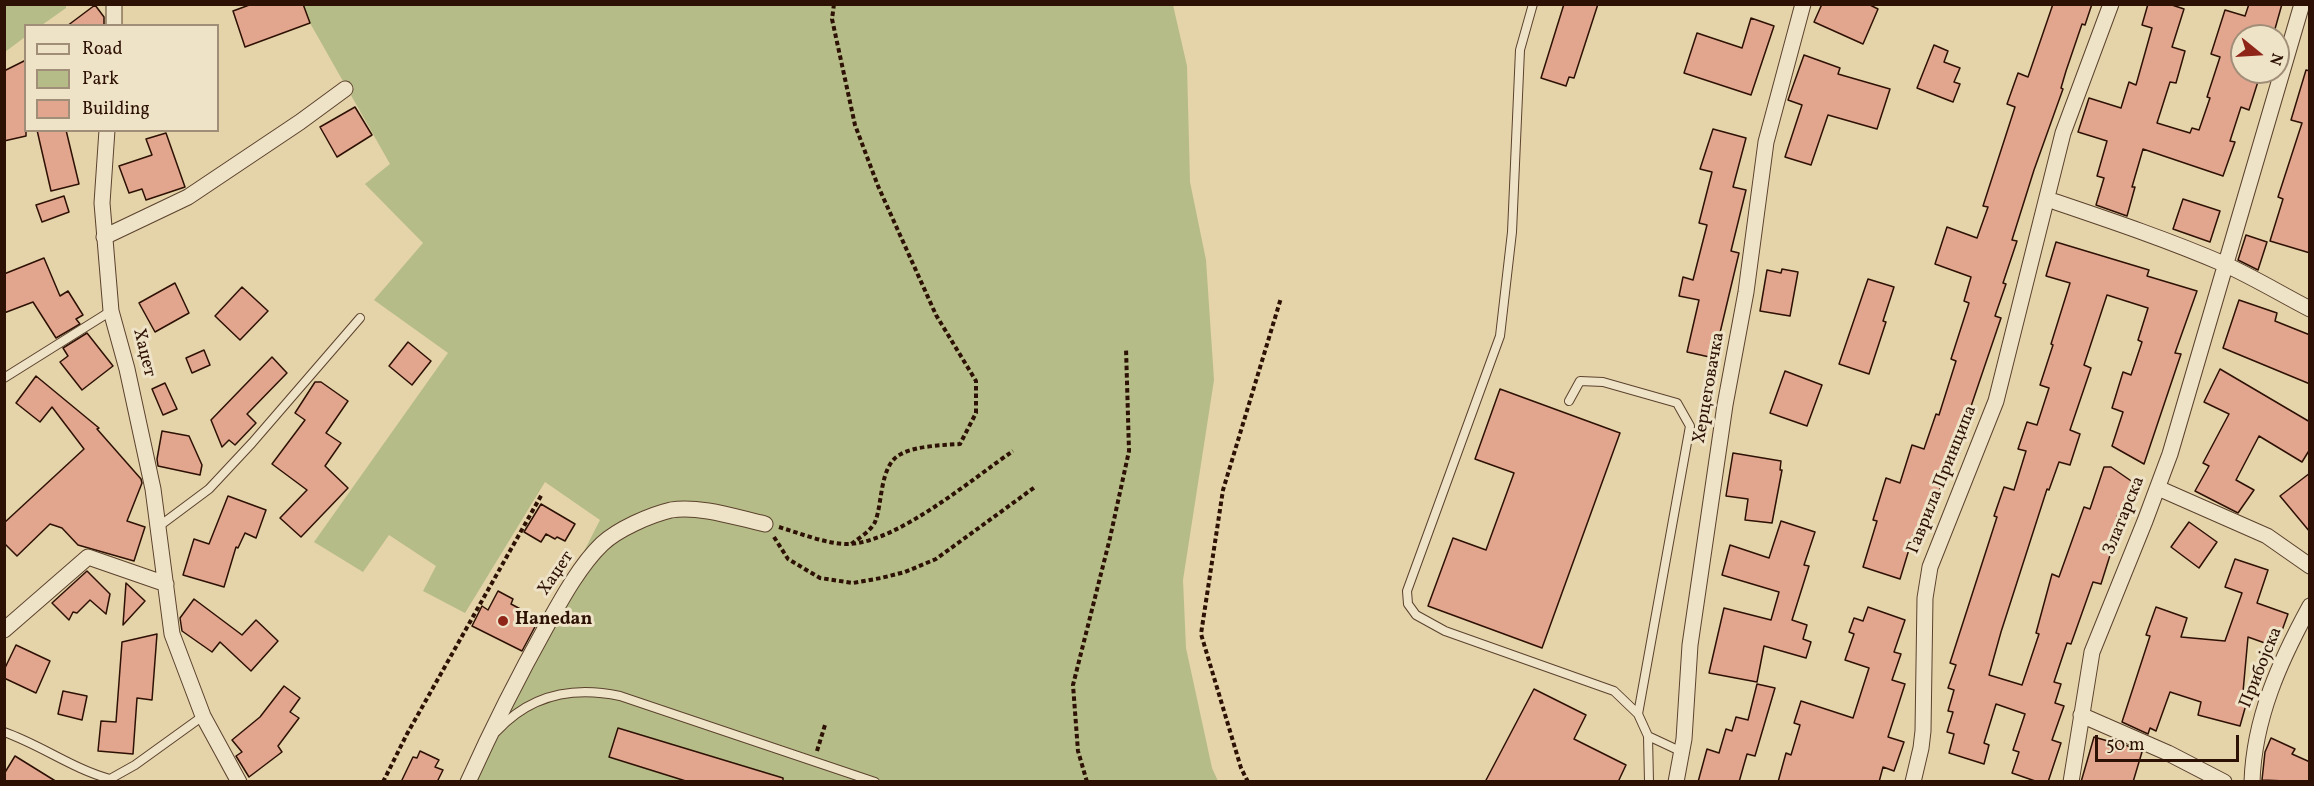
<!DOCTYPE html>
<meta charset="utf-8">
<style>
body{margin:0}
#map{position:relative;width:2314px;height:786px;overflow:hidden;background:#e5d3a9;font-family:Vollkorn,serif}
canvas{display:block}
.frame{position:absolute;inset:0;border:6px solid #2d1104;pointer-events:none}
.legend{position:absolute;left:24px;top:24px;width:195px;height:108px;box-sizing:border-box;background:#eee2c7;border:2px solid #a18e79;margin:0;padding:8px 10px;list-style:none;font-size:18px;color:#2d1104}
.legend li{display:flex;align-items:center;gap:12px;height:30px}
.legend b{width:30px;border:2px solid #a18e79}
.north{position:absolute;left:2230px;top:24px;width:60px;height:60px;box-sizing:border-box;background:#eee2c7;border:2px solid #a18e79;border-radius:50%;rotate:108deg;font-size:16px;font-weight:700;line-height:24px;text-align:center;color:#2d1104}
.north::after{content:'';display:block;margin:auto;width:21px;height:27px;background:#8f2418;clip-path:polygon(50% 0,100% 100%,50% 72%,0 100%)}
.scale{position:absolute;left:2095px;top:735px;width:144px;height:27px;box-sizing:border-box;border:3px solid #2d1104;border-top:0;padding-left:8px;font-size:18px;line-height:21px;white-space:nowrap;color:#2d1104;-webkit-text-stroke:4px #eee2c7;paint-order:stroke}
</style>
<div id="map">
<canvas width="2314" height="786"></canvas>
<div class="frame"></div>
<ul class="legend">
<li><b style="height:8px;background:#eee2c7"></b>Road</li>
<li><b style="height:16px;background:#b5bc87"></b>Park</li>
<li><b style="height:16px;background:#e2a58e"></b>Building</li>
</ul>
<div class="north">N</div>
<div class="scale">50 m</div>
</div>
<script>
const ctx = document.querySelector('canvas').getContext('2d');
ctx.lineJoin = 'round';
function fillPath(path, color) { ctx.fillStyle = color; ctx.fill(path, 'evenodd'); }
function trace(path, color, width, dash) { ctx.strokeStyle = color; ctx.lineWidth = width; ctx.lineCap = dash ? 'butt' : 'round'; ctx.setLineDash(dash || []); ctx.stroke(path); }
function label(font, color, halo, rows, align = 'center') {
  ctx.font = font + ' Vollkorn,serif'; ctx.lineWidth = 6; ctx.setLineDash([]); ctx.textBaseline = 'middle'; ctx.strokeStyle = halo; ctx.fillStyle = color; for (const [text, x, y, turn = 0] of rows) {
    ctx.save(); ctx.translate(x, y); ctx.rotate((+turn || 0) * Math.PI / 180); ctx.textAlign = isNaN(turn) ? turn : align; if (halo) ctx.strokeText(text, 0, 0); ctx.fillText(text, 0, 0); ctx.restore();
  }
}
const green = new Path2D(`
 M5 4 66 5V8L42 25 26 26 25 37 5 52Z
 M303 5H1173L1187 66 1190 182 1206 260 1214 380 1183 580 1186 648 1212 768 1218 781H468L486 743 600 520 545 482 465 613 423 591 436 566 389 535 363 572 314 542 448 353 374 300 423 243 365 184 390 164 310 23Z`);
const building = new Path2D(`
 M252 4H303L310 23 245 47 233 11Z
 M1564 4H1598L1574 78 1569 77 1566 86 1541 78Z
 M1822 4H1868L1878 9 1863 44 1814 22Z
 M2053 4H2092L2085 25 2082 24 2066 71 2061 88 2063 89 2034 170 2012 240 2017 241 2003 283 2006 284 1995 316 2001 318 1965 424 1969 426 1959 455 1951 452 1938 495 1931 493 1917 534 1914 533 1900 579 1863 567 1877 521 1873 520 1886 478 1900 483 1912 445 1924 449 1936 414 1939 415 1956 361 1951 359 1969 303 1964 301 1971 277 1935 264 1947 227 1977 238 1988 207 1983 206 2015 107 2007 104 2018 73 2028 77Z
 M2148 4H2169L2184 9 2172 47 2185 51 2176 83 2170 82 2157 123 2190 133 2192 128 2199 130 2210 98 2207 97 2220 57 2211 54 2225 10 2245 16 2249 4H2282L2273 36H2242V72H2261L2249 110 2241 107 2230 141 2235 142 2223 176 2143 149 2132 187H2135L2127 216 2096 205 2104 178 2097 176 2107 141 2078 132 2089 98 2121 108 2129 82 2136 85 2152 28 2142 25Z
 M95 5 104 17V26H67Z
 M1751 18 1774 26 1751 95 1684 73 1697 33 1742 48Z
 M1934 45 1948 51 1944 62 1960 68 1954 82 1960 84 1953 102 1917 88Z
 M1804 55 1840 68 1838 74 1890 89 1877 129 1828 115 1811 165 1785 157 1802 105 1788 100Z
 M26 60V136L4 141V71Z
 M2306 70 2310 71V253L2270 241 2283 199 2278 197 2302 123 2291 120Z
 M355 107 372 135 337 157 320 127Z
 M1713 129 1746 138 1733 187 1746 190 1731 251 1739 253 1714 358 1687 352 1699 300 1679 296 1683 277 1693 280 1707 225 1699 223 1712 172 1700 169Z
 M37 130H66L79 184 51 191Z
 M166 133 185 187 146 200 142 189 129 193 119 166 152 155 146 139Z
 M64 196 69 212 42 222 36 205Z
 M2183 199 2220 211 2210 242 2173 229Z
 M2246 235 2267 242 2258 270 2238 260Z
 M2056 242 2149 270 2147 276 2197 291 2175 353 2181 354 2144 464 2112 446 2123 412 2112 408 2123 372 2131 375 2142 342 2138 340 2148 308 2107 295 2084 365 2091 368 2070 430 2080 434 2070 465 2059 462 2049 490 2047 489 2001 632 1989 675 2022 685 2039 634 2036 633 2052 574 2059 577 2084 507 2090 509 2104 467H2111L2137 485 2127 517 2118 514 2108 548 2112 549 2101 584 2093 582 2071 644 2067 643 2054 682 2061 684 2055 703 2064 706 2052 740 2061 743 2048 782H2038L2012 773 2019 752 2013 750 2025 714 1996 704 1984 743 1989 745 1984 764 1949 753 1954 734 1947 732 1953 712 1948 711 1954 690 1948 688 1956 665 1950 663 1997 517 1994 516 2004 487 2014 490 2026 451 2018 449 2027 422 2037 425 2049 388 2040 385 2053 345 2051 344 2070 283 2046 276Z
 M44 258 60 296 68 291 83 315 76 319 80 324 56 338 33 302 4 313V274Z
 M1782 269 1798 272 1790 316 1760 311 1767 270 1781 273Z
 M1868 279 1894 287 1883 321 1886 322 1869 374 1839 364Z
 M175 283 189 313 155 332 139 303Z
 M242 287 268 311 240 340 215 316Z
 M2239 300 2277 313 2275 321 2310 335V384L2223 348Z
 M87 333 113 366 82 390 60 362 68 356 63 348Z
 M408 342 431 361 412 385 389 366Z
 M204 350 210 365 192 373 186 358Z
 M272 357 287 373 247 414 256 423 235 445 229 440 222 447 211 420Z
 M2220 369 2310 422V449L2302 462 2259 436 2236 480 2254 490 2238 513 2195 491 2209 466 2203 463 2229 414 2204 402Z
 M1785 371 1822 385 1807 426 1770 413Z
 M36 376 99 428 97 429 141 479 142 483 127 521 145 527 134 561 78 545 62 528 50 524 17 556 4 543V523L84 449 52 407 40 422 16 403Z
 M315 382H321L348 401 326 433 341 443 325 466 348 488 301 537 280 518 307 490 272 464 305 420 295 413Z
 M165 383 177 409 163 415 152 389Z
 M1500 389 1620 433 1542 648 1428 606 1453 538 1486 550 1514 473 1475 459Z
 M162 431 189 436 202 465 200 475 158 466 157 459Z
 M1733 453 1781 461 1780 470H1782L1772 523 1745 520 1748 499 1726 496Z
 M2310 473V532L2280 496Z
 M228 496 266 510 256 538 245 533 238 548 236 547 224 587 183 575 194 539 209 544Z
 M541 504 575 524 565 541 557 537 555 539 546 534 541 542 524 532Z
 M1781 521 1815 532 1804 565 1809 566 1792 620 1807 625 1803 639 1811 642 1806 658 1764 646 1757 682 1709 673 1724 608 1771 620 1779 592 1722 575 1730 545 1769 558Z
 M2189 522 2217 542 2199 568 2171 547Z
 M2235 559 2268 570 2257 603 2288 614 2276 647 2248 637 2243 692 2249 694 2240 726 2198 715 2201 702 2170 692 2156 731 2150 728 2148 734 2122 722 2150 636 2146 635 2156 607 2187 618 2181 637 2225 641 2242 593 2225 587Z
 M87 571 110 594 106 614 90 600 77 613 73 612 69 620 52 603Z
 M126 583 145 601 123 625Z
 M498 591 513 599 511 604 528 613 526 618 537 623 522 651 472 626 482 606 488 610Z
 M194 599 242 635 256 620 278 641 251 671 220 642 212 652 182 631 180 618Z
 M1868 607 1905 620 1894 652 1901 654 1892 680 1905 684 1888 737 1904 742 1894 771 1883 767 1879 782H1778L1786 753 1791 755 1800 725 1794 723 1801 701 1853 718 1869 668 1845 660 1854 634 1849 632 1854 618 1863 621Z
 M157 634 152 700 137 698 133 754 98 751 101 721 116 722 122 642Z
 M16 645 50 661 36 693 4 678V670Z
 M1757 684 1775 688 1755 756 1747 754 1739 782H1698L1707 749 1719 753 1726 729 1732 731 1736 717 1748 720Z
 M284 686 300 698 290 712 299 718 278 746 282 752 249 777 236 756 242 752 232 740 260 717Z
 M1534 689 1586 715 1574 739 1626 765 1618 782H1485Z
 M63 691 87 696 82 720 58 714Z
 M618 728 783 778V782H689L609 757Z
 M2094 737 2115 743 2116 741 2142 752 2133 782H2081Z
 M2271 738 2295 749 2292 754 2310 762V782L2262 780 2265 752Z
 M420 751 439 760 435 767 443 770 437 782H401L413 757 417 758Z
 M15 756 57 782H4V774Z`);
const path = new Path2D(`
 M834 4 832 19 855 125 878 186 936 315 976 381V413L960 444C944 445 915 446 901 454 879 465 883 503 875 522 871 531 859 538 851 544
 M779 527C799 533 829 545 850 544 899 541 972 479 1013 451
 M774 537 788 559 820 578 853 583 881 578 905 572 936 559 1035 487
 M817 751 825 725
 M383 782 407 734 542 494
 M1087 782 1078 751 1073 685 1110 538 1129 451 1126 348
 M1248 782 1241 768 1201 634 1223 490 1281 298`);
const lane = new Path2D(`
 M1533 4 1520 50 1512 232 1500 336 1407 591 1408 604 1416 615 1445 631 1614 691 1638 714
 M4 378 111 311
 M1569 401 1580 381 1603 382 1677 403 1690 426 1638 714 1648 736 1680 751
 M158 527 209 489 252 443 360 318
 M497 731C531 694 573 686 620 696L875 782
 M4 732C41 745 73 769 110 779L135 765 203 716
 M1648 736 1649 782`);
const street = new Path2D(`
 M114 26V4
 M107 130 102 203 111 311 127 369 153 489 172 634 203 716 239 782
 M2047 199C2106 219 2166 239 2224 264 2253 277 2281 294 2310 309
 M104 237 188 197 300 122 345 89
 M2158 488 2267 536 2310 566
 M4 630 88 557 166 584
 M2081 715 2168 753 2224 782
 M468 782C492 729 518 677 546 627 561 600 580 565 602 544 618 529 650 515 671 510 699 505 738 518 765 524
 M1676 782 1684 739 1690 645 1725 405 1746 292 1766 142 1803 4
 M1913 782 1921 748 1923 731 1925 598 1930 567 1996 401 2063 133 2111 4
 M2071 782 2092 652 2145 521 2170 454 2302 4
 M2252 782C2254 718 2280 661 2310 606`);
const markers = [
 [503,621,6,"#8f2418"]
];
const streetNames = [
 ["Хаџет",143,353,76],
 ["Херцеговачка",1710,388,-80],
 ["Гаврила Принципа",1943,480,-68],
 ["Златарска",2125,516,-68],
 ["Хаџет",557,574,-56],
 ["Прибојска",2262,668,-68]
];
const poiNames = [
 ["Hanedan",515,621]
];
fillPath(green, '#b5bc87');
fillPath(building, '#e2a58e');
trace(building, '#2d1104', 1.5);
trace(lane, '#5b422d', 10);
trace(street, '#5b422d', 17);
trace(path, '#2d1104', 4, [4.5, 3]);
trace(lane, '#eee2c7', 8);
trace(street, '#eee2c7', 15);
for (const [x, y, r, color] of markers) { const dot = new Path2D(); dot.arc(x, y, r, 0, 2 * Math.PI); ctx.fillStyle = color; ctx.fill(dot); trace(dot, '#eee2c7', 2); }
label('18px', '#2d1104', '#eee2c7', streetNames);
label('bold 18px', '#2d1104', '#eee2c7', poiNames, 'left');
</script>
